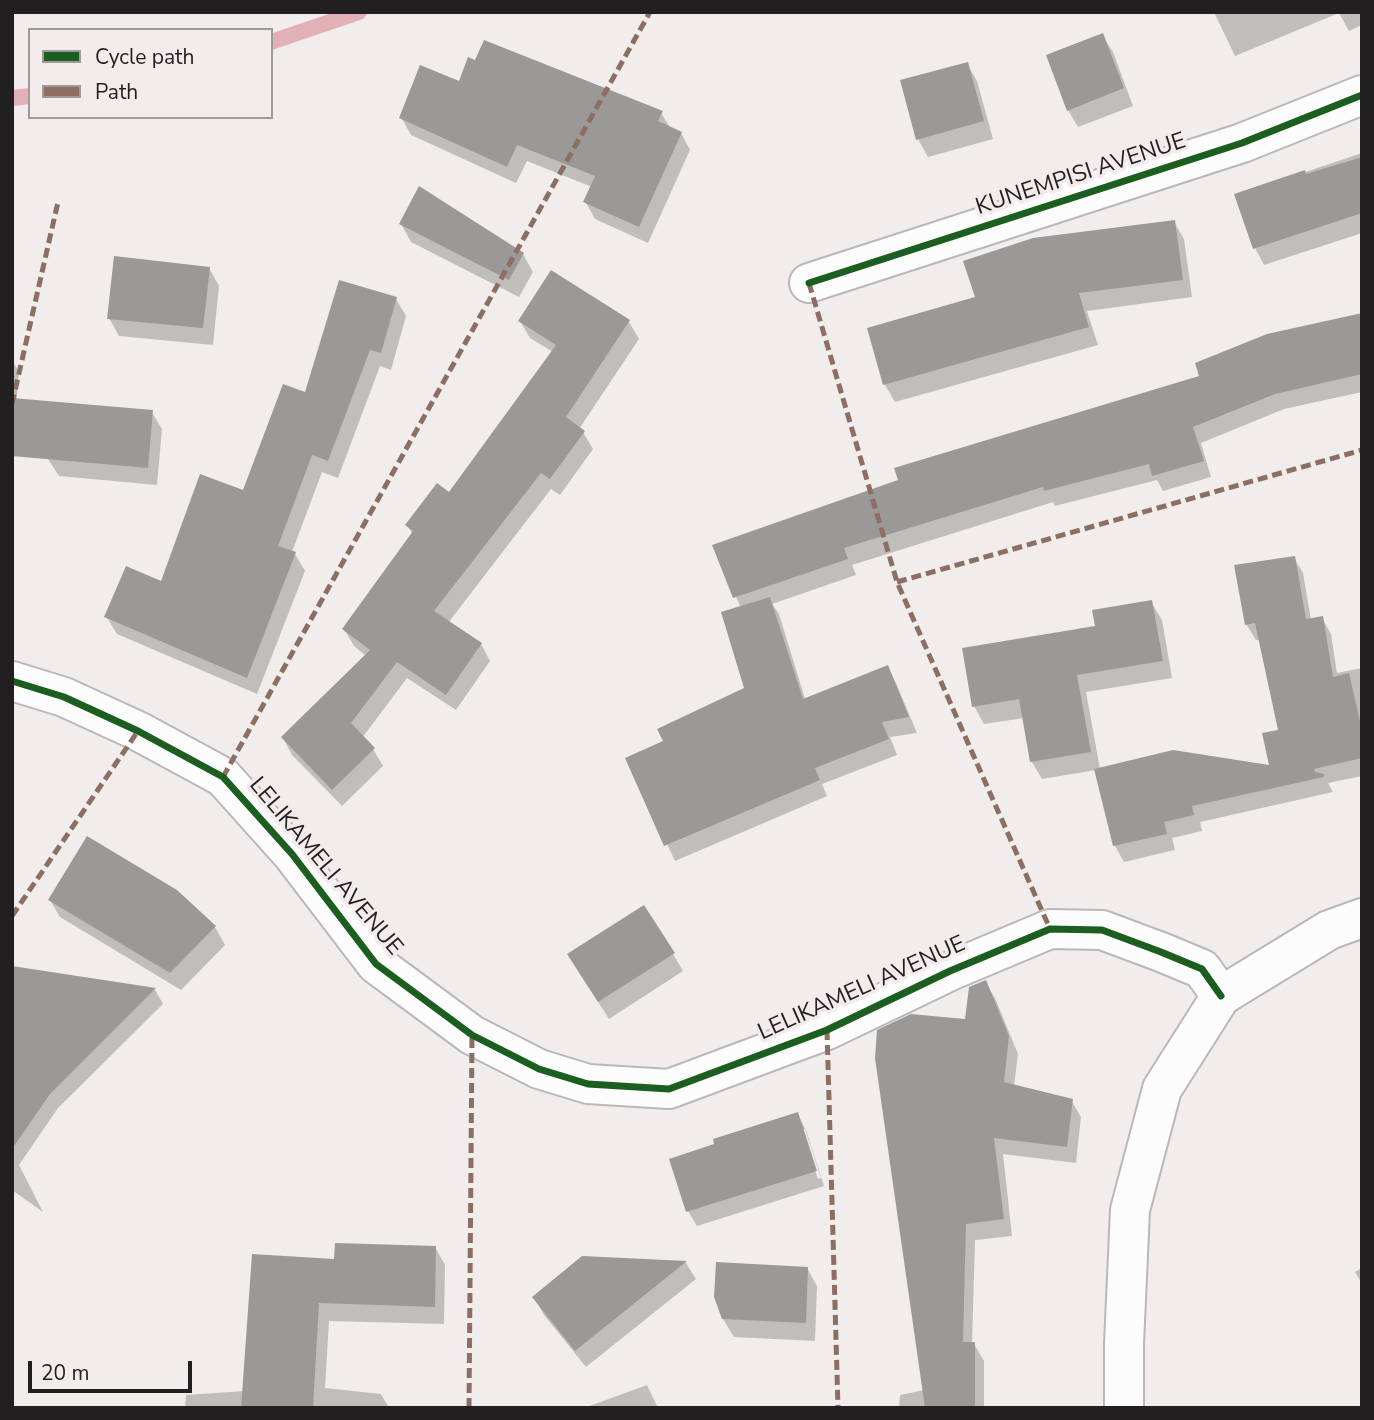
<!DOCTYPE html>
<style>
body{margin:0}
#map{position:relative;width:1374px;height:1420px;overflow:hidden;background:#f1eded;font-family:"Nunito Sans",sans-serif}
canvas{display:block}
.frame{position:absolute;inset:0;border:14px solid #221f20;pointer-events:none}
.legend{position:absolute;left:28px;top:28px;width:245px;height:91px;box-sizing:border-box;background:#f3ebec;border:2px solid #9f999a;margin:0;padding:9px 12px;list-style:none;font-size:21px;color:#221f20}
.legend li{display:flex;align-items:center;gap:14px;height:35px}
.legend b{width:35px;border:2px solid #9f999a}
.scale{position:absolute;left:28px;top:1361px;width:164px;height:32px;box-sizing:border-box;border:4px solid #221f20;border-top:0;padding-left:9px;font-size:21px;line-height:24px;white-space:nowrap;color:#221f20;-webkit-text-stroke:5px #f3ebec;paint-order:stroke}
</style>
<div id="map">
<canvas width="1374" height="1420"></canvas>
<div class="frame"></div>
<ul class="legend">
<li><b style="height:9px;background:#1b5e20"></b>Cycle path</li>
<li><b style="height:9px;background:#8d6e63"></b>Path</li>
</ul>
<div class="scale">20 m</div>
</div>
<script>
const ctx = document.querySelector('canvas').getContext('2d');
ctx.lineJoin = 'round';
function fillPath(path, color) { ctx.fillStyle = color; ctx.fill(path, 'evenodd'); }
function trace(path, color, width, dash) { ctx.strokeStyle = color; ctx.lineWidth = width; ctx.lineCap = dash ? 'butt' : 'round'; ctx.setLineDash(dash || []); ctx.stroke(path); }
function label(font, color, halo, rows, align = 'center') {
  ctx.font = font + ' "Nunito Sans",sans-serif'; ctx.lineWidth = 7; ctx.setLineDash([]); ctx.textBaseline = 'middle'; ctx.strokeStyle = halo; ctx.fillStyle = color; for (const [text, x, y, turn = 0] of rows) {
    ctx.save(); ctx.translate(x, y); ctx.rotate((+turn || 0) * Math.PI / 180); ctx.textAlign = isNaN(turn) ? turn : align; if (halo) ctx.strokeText(text, 0, 0); ctx.fillText(text, 0, 0); ctx.restore();
  }
}
const shadow = new Path2D(`
 M1214 12H1362V25L1349 31 1339 13 1235 56Z
 M1102 35 1113 52 1133 106 1078 127 1068 110Z
 M967 64 977 81 993 139 928 157 918 139Z
 M459 83 661 113 671 129 681 133 690 150 648 243 595 219 585 201 592 187 527 161 516 183 411 135 401 117Z
 M1362 153V233L1264 265 1255 248 1237 195Z
 M1174 222 1184 239 1192 297 1087 311 1098 345 895 402 885 385 869 330 978 298Z
 M401 224 523 254 533 272 519 297 411 242Z
 M209 268 219 286 213 345 119 336 109 318Z
 M552 273 629 322 639 339 579 429 583 432 593 449 560 495 551 489 448 623 481 644 490 661 456 710 407 678 362 738 373 749 383 766 342 806 292 755 283 738 366 656 354 646 344 629 413 535 407 525 449 494 553 352 530 338 520 321Z
 M396 299 406 316 391 370 380 366 338 478 322 472 292 552 295 554 305 571 257 694 117 634 106 616 162 583 244 492 306 395Z
 M12 361 19 371 14 429H12Z
 M1362 361V392L1284 409 1201 443 1211 477 1163 491 1157 480 1055 506 1053 502 852 565 856 575 772 604 779 614 805 699 887 667 896 683 917 733 890 737 897 755 822 784 827 796 675 861 627 759 665 742 747 689 741 608 714 546Z
 M151 411 162 429 157 485 59 476 48 459Z
 M1294 558 1303 573 1311 620 1322 618 1331 634 1337 673 1362 668V776L1328 783 1333 792 1200 822 1202 831 1172 838 1175 850 1124 862 1115 846 1096 770 1042 779 1032 762 1024 718 984 724 974 706 1097 627 1151 602 1162 620 1172 678 1086 692 1100 769 1271 767 1280 731 1260 640H1256L1246 624Z
 M50 900 215 927 225 945 181 990 60 917Z
 M673 954 683 971 609 1019 579 972Z
 M15 968 155 990 163 1004 58 1108 19 1165 43 1212 12 1190V973Z
 M985 982 995 998 1018 1054 1014 1086 1071 1100 1081 1117 1076 1163 1003 1154 1012 1236 975 1240 972 1344H974L984 1361V1408H899L900 1395 924 1390 967 1021Z
 M797 1114 806 1130 824 1186 697 1226 688 1211ZM801 1129H805L821 1178 818 1179Z
 M435 1247 445 1265 444 1324 329 1321 325 1388 381 1394 389 1408H185L186 1395 244 1391 336 1260Z
 M583 1257 686 1263 696 1279 586 1367 544 1315 534 1297Z
 M807 1268 817 1286 815 1341 734 1337 723 1319Z
 M1362 1268V1284L1355 1272Z
 M647 1385 658 1408H584Z`);
const stream = new Path2D(`
 M271 42 359 12
 M12 98 30 96`);
const building = new Path2D(`
 M1103 33 1124 88 1067 111 1046 55Z
 M484 40 663 111 658 121 682 132 639 227 583 202 595 176 517 145 507 167 399 118 420 65 459 81 468 57 475 60Z
 M968 62 984 121 916 140 900 80Z
 M1362 157V213L1253 249 1234 194 1305 170 1306 174Z
 M419 186 524 253 509 280 399 224Z
 M1175 220 1183 280 1079 293 1089 327 883 385 867 328 975 297 963 261 1033 238Z
 M114 256 210 267 203 328 107 319Z
 M551 270 630 320 566 417 585 431 550 479 541 473 434 611 482 643 446 695 397 662 351 723 375 748 332 790 281 737 370 650 342 629 413 531 405 525 437 483 449 492 556 345 518 321Z
 M339 280 397 297 381 353 370 350 328 461 312 455 278 546 296 552 247 678 104 617 126 566 161 581 200 474 243 490 283 384 305 392Z
 M1362 313V374L1275 394 1193 427 1204 461 1152 476 1149 464 1044 491 1043 487 844 548 848 559 733 598 712 545 898 480 894 468 1199 376 1195 363 1267 334Z
 M12 398 153 410 148 468 12 456Z
 M1295 556 1306 619 1323 616 1333 677 1349 673 1362 730V758L1314 769 1315 772 1324 774V777L1192 806 1194 815 1164 822 1167 834 1113 846 1094 769 1173 750 1269 765 1262 733 1278 730 1255 623 1245 625 1234 565Z
 M770 597 803 699 888 665 909 717 882 722 889 739 815 768 820 780 664 846 625 758 663 741 657 729 744 688 721 612Z
 M1152 600 1163 661 1077 675 1091 752 1030 762 1019 699 972 707 962 648 1095 626 1092 610Z
 M87 836 177 890 216 926 170 973 48 900Z
 M644 905 675 953 598 1002 567 954Z
 M12 966 156 988 50 1094 12 1149Z
 M986 980 1009 1036 1004 1082 1073 1099 1067 1147 994 1138 1004 1219 966 1224 963 1342H975V1408H925L875 1058 877 1030 911 1014 965 1019 969 987Z
 M798 1112 817 1171 686 1212 669 1159 714 1144 713 1139Z
 M335 1243 436 1246 435 1307 319 1303 313 1408H241L252 1254 334 1259Z
 M582 1256 687 1261 575 1351 532 1297Z
 M716 1262 808 1267 806 1323 722 1319 714 1297Z`);
const minor = new Path2D(`
 M809 283 1242 143 1362 95
 M12 681 64 697 138 731 223 777 292 854 376 964 472 1035 539 1069 588 1084 669 1089 827 1030 950 971 1050 929 1102 930 1161 952 1202 969 1221 996`);
const tertiary = new Path2D(`
 M1124 1408V1344L1130 1210 1162 1089 1221 996 1329 930 1362 918`);
const quiet = new Path2D(`
 M809 283 897 582 1050 929
 M12 404 58 202
 M897 582 1362 450
 M223 777 650 12
 M12 916 138 731
 M827 1030 838 1408
 M469 1408 472 1035`);
const cycleway = new Path2D(`
 M809 283 1242 143 1362 95
 M12 681 64 697 138 731 223 777 292 854 376 964 472 1035 539 1069 588 1084 669 1089 827 1030 950 971 1050 929 1102 930 1161 952 1202 969 1221 996`);
const streetNames = [
 ["KUNEMPISI AVENUE",1081,175,-18],
 ["LELIKAMELI AVENUE",325,867,50],
 ["LELIKAMELI AVENUE",862,989,-24]
];
fillPath(shadow, '#0003');
trace(stream, '#e2b1b8', 16);
fillPath(building, '#9b9898');
trace(minor, '#bbb7b8', 42);
trace(tertiary, '#bbb7b8', 42);
trace(minor, '#fdfcfc', 38);
trace(tertiary, '#fdfcfc', 38);
trace(quiet, '#8d6e63', 5, [10, 5]);
trace(cycleway, '#1b5e20', 7);
label('23px', '#221f20', '#f3ebec', streetNames);
</script>
